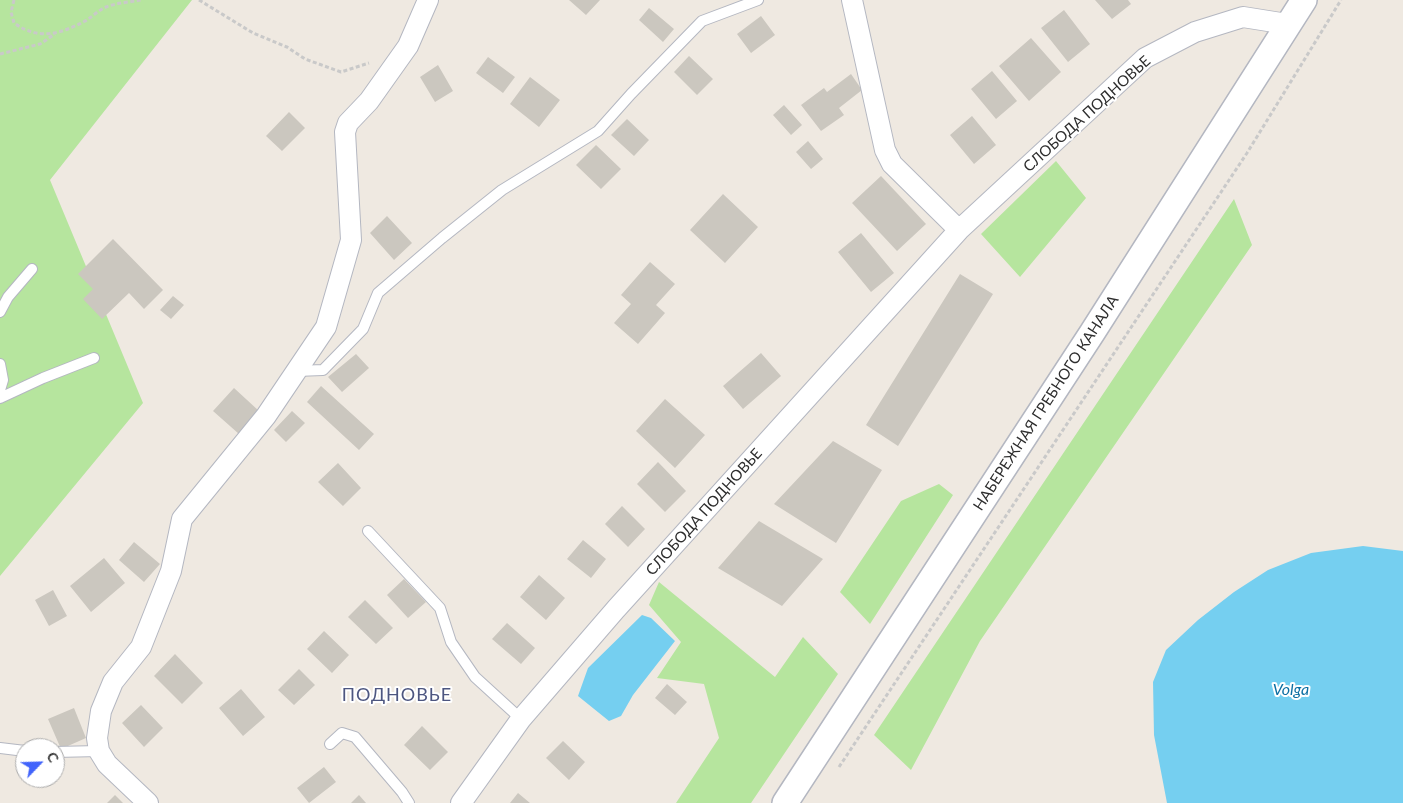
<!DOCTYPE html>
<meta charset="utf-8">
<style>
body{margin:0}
#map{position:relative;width:1403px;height:803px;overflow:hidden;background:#efe9e1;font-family:Lato,sans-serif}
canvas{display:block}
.north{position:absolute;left:15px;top:738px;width:50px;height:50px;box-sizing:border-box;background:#fff;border:1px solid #ababab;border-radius:50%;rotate:66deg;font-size:14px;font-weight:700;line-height:20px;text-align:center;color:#2e2e2e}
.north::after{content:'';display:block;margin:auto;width:18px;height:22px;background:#4264fb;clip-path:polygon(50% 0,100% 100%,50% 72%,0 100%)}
</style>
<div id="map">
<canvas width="1403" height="803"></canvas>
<div class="north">С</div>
</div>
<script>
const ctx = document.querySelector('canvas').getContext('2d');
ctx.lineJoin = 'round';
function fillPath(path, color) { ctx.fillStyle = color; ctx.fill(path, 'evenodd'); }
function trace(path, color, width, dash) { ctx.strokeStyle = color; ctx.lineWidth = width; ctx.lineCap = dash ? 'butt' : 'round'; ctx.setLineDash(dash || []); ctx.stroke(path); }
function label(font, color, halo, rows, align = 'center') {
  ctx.font = font + ' Lato,sans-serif'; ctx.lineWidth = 4; ctx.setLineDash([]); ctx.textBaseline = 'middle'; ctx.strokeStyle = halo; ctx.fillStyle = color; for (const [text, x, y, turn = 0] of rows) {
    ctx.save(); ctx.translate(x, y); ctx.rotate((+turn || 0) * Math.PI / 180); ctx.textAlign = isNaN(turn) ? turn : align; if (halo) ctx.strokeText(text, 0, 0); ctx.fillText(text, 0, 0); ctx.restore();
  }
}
const green = new Path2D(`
 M0 0H192L50 180 143 403 0 576Z
 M1056 161 1086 198 1020 277 981 234Z
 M1234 199 1252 245 980 641 911 770 874 735Z
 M939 484 953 495 870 624 840 592 901 501Z
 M659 582 775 677 803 637 838 674 751 803H676L719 738 704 684 657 678 681 642 649 605Z`);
const water = new Path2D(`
 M1363 546 1403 551V803H1167L1154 735 1153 682 1166 650 1198 620 1234 592 1268 570 1311 553Z
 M642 615 651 618 675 641 633 695 621 716 609 721 578 696 588 668Z`);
const building = new Path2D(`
 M569 0H600L586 15Z
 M1095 0H1128L1131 4 1112 19Z
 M649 8 674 29 663 42 639 20Z
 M1064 10 1090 44 1068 62 1041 28Z
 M761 16 775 35 751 53 737 34Z
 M1031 38 1061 72 1029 101 999 66Z
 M689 56 713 79 697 95 674 72Z
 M488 57 515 77 503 93 476 73Z
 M438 65 453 91 435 102 420 77Z
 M992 71 1017 101 996 119 971 89Z
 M851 74 862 90 839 108 844 115 821 131 801 105 824 88 827 92Z
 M530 77 560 100 539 127 510 104Z
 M784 105 802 125 791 135 773 115Z
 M289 112 305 128 282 151 266 136Z
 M972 116 996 145 974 164 950 135Z
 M627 119 649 140 634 156 611 135Z
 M808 141 823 159 811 169 796 152Z
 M596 145 621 169 601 189 576 165Z
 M881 176 926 224 897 251 852 203Z
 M723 194 758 227 725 263 690 230Z
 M387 216 412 243 394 260 370 233Z
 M861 233 894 273 871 292 838 252Z
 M113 239 163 290 144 309 129 293 102 319 83 299 93 289 78 274Z
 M650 262 675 284 656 305 665 313 638 344 614 323 631 304 621 295Z
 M960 274 993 294 898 446 866 425Z
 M173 296 184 305 171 319 160 310Z
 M761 353 781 376 743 409 723 386Z
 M356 354 369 368 342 392 328 377Z
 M321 386 374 434 359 450 307 402Z
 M234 388 259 411 239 434 213 411Z
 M665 399 705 435 675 468 636 431Z
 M292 411 305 423 286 442 274 430Z
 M833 441 882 470 836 543 774 504Z
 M658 462 686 491 665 512 637 484Z
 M338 463 361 488 343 506 318 482Z
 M622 506 645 529 628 547 605 524Z
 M759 521 823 559 782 606 718 568Z
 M583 540 606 559 591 578 567 559Z
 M134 542 160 564 144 582 119 560Z
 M104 558 125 583 91 612 70 586Z
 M539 575 565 598 546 620 520 597Z
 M404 579 426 602 408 618 387 595Z
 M53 590 67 616 49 626 35 600Z
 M365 600 393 628 376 644 348 617Z
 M507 623 535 648 521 664 492 639Z
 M324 631 349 655 332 673 307 649Z
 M175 654 203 683 182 704 154 676Z
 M299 669 315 685 294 705 278 690Z
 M667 684 687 702 675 715 655 698Z
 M241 689 265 717 243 736 219 708Z
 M141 705 163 728 144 747 122 723Z
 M74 708 86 738 61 749 48 719Z
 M422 726 448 752 430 770 404 745Z
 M563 741 585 762 569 780 546 758Z
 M324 767 336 782 309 803 297 788Z
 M518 793 530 803H510Z
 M115 795 123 803H107Z
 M359 795 366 803H351Z`);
const path = new Path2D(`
 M14 0 11 12 14 23C39 41 61 34 87 20 93 16 99 10 106 7 116 3 130 2 141 0
 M199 0 253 33 287 47 305 59 341 72 369 63
 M0 54 40 44 55 34
 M839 767 1247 153 1341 0`);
const service = new Path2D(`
 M0 312 8 297 32 269
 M0 364 3 380 0 390
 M296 371 323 370 363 329 378 293 442 238 502 190 598 131 631 94 702 21 758 0
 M0 398 43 378 94 358
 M368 531 440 608 451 642 475 677 521 719
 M330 744 342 733 355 737 402 792 409 803
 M0 748 25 751
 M55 752 99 751`);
const minor = new Path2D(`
 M852 0 885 150 892 164 959 230
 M148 803 107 764 99 751 97 738 101 711 113 682 141 647 171 571 182 519 266 416 326 327 351 240 345 132 348 123 369 101 408 46 428 0
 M461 803 521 719 616 609 959 230 1145 58 1195 32 1243 17 1287 24`);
const tertiary = new Path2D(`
 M785 803 1092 333 1304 0`);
const streetNames = [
 ["СЛОБОДА ПОДНОВЬЕ",1087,114,-42],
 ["НАБЕРЕЖНАЯ ГРЕБНОГО КАНАЛА",1046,403,-57],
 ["СЛОБОДА ПОДНОВЬЕ",704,512,-48]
];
const waterNames = [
 ["Volga",1291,690]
];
const quarterNames = [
 ["ПОДНОВЬЕ",397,695]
];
fillPath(green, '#b6e59e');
fillPath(water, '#75cff0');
fillPath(building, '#cbc7bf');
trace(service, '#b4b7c1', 12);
trace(minor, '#b4b7c1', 22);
trace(tertiary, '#b4b7c1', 28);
trace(path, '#c9c9c9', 3, [4, 2.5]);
trace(service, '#fff', 10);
trace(minor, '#fff', 20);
trace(tertiary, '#fff', 25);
label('15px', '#2e2e2e', '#fff', streetNames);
label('italic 16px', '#0d6fa3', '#fff', waterNames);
ctx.letterSpacing = '1px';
label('18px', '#4d5680', '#fff', quarterNames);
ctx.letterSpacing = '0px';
</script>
